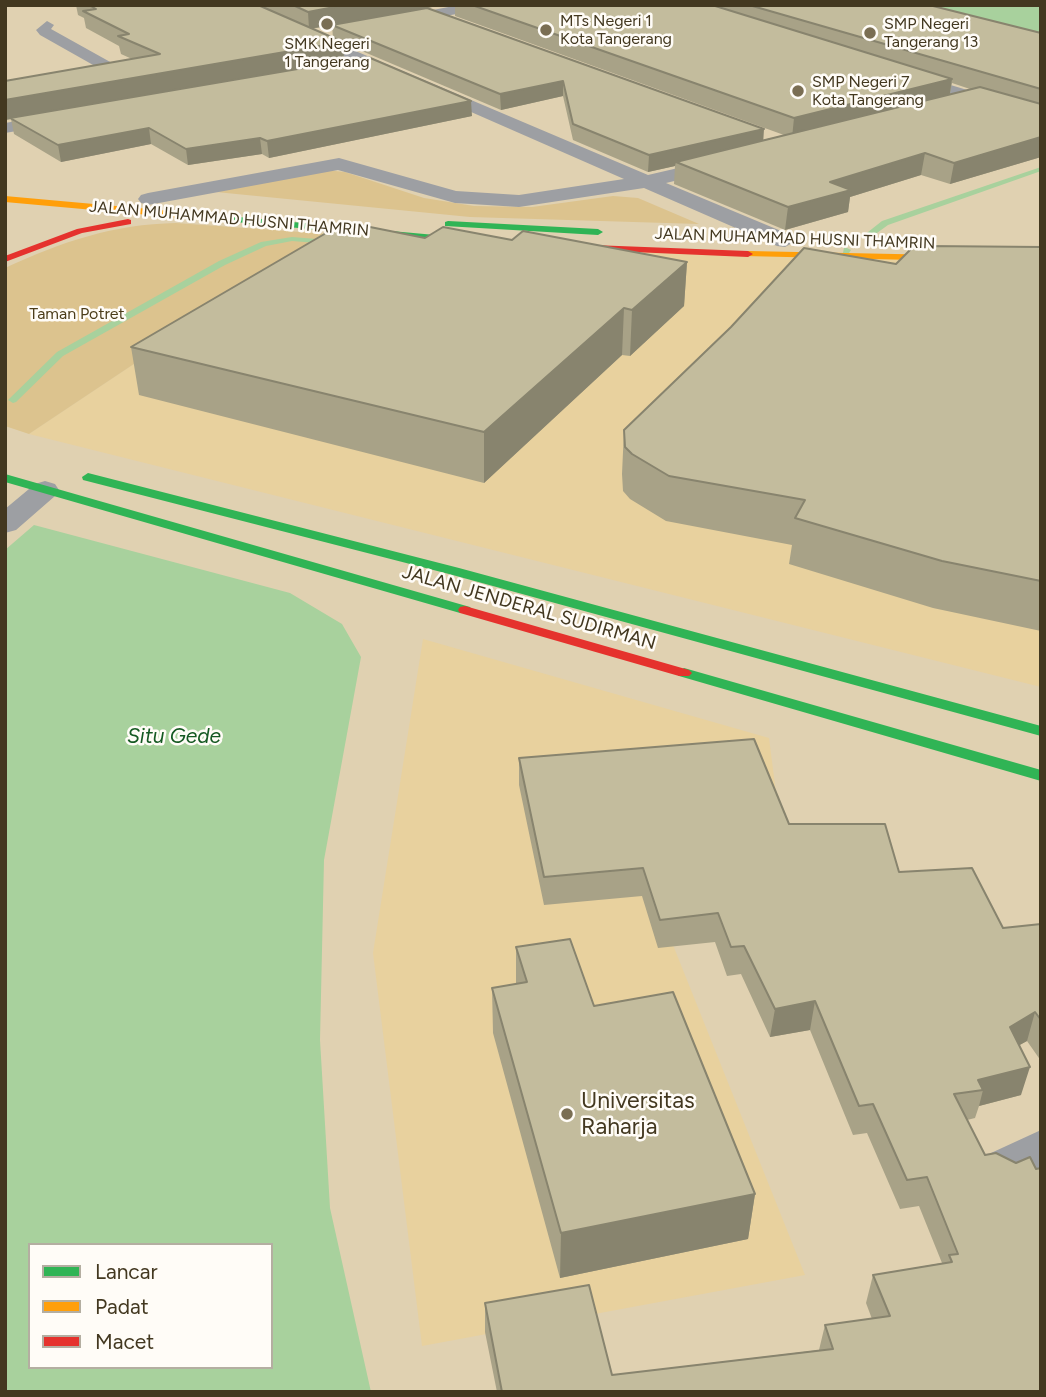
<!DOCTYPE html>
<style>
body{margin:0}
#map{position:relative;width:1046px;height:1397px;overflow:hidden;background:#e0d1b1;font-family:Figtree,sans-serif}
canvas{display:block}
.frame{position:absolute;inset:0;border:7px solid #433820;pointer-events:none}
.legend{position:absolute;left:28px;top:1243px;width:245px;height:126px;box-sizing:border-box;background:#fffcf7;border:2px solid #b4aea1;margin:0;padding:9px 12px;list-style:none;font-size:21px;color:#433820}
.legend li{display:flex;align-items:center;gap:14px;height:35px}
.legend b{width:35px;border:2px solid #b4aea1}
</style>
<div id="map">
<canvas width="1046" height="1397"></canvas>
<div class="frame"></div>
<ul class="legend">
<li><b style="height:9px;background:#30b455"></b>Lancar</li>
<li><b style="height:9px;background:#ff9f0a"></b>Padat</li>
<li><b style="height:9px;background:#e5322d"></b>Macet</li>
</ul>
</div>
<script>
const ctx = document.querySelector('canvas').getContext('2d');
ctx.lineJoin = 'round';
function fillPath(path, color) { ctx.fillStyle = color; ctx.fill(path, 'evenodd'); }
function trace(path, color, width, dash) { ctx.strokeStyle = color; ctx.lineWidth = width; ctx.lineCap = dash ? 'butt' : 'round'; ctx.setLineDash(dash || []); ctx.stroke(path); }
function label(font, color, halo, rows, align = 'center') {
  ctx.font = font + ' Figtree,sans-serif'; ctx.lineWidth = 5; ctx.setLineDash([]); ctx.textBaseline = 'middle'; ctx.strokeStyle = halo; ctx.fillStyle = color; for (const [text, x, y, turn = 0] of rows) {
    ctx.save(); ctx.translate(x, y); ctx.rotate((+turn || 0) * Math.PI / 180); ctx.textAlign = isNaN(turn) ? turn : align; if (halo) ctx.strokeText(text, 0, 0); ctx.fillText(text, 0, 0); ctx.restore();
  }
}
const built = new Path2D(`
 M329 234 1041 265V687L29 434Z
 M423 639 769 738 791 910 667 930 805 1275 422 1346 373 953Z`);
const green = new Path2D(`
 M325 170 345 172 424 198 474 206 532 207 613 196 638 198 699 224 470 217 216 192Z
 M176 223 329 234 29 434 5 426V268C61 242 114 224 176 223Z`);
const water = new Path2D(`
 M919 5H1041V41Z
 M34 525 290 593 342 624 361 657 324 860 320 1040 330 1208 371 1392H5V550ZM30 1245H271V1367H30Z`);
const stream = new Path2D(`
 M1041 167V171L888 225 870 238 863 236 882 221Z
 M292 237 329 240 333 242 329 244 292 241 266 246 225 265 63 356 16 402 13 403 8 400 57 352 219 261 261 242Z
 M844 248H847L851 250 849 253H843Z`);
const street = new Path2D(`
 M227 5H247L648 175 721 158 728 160 730 164 728 168 666 183 793 236 796 241 785 247 777 246 644 188 519 207 455 203 338 170 148 205 141 203 138 199 141 195 148 193 339 158 456 191 519 195 624 179Z
 M459 5H491L484 9 396 25 389 21 396 17Z
 M47 21 54 25 51 29 121 68 123 71 120 76 5 99V89L102 70 40 35 36 30Z
 M907 72 1041 112V123L901 80 899 77Z
 M58 114 67 119 64 123 5 133V123Z
 M45 481 55 484 59 490 55 496 16 530 5 533V509L35 484Z
 M1041 1130V1174L1008 1189 991 1183 983 1168 991 1153Z`);
const fast = new Path2D(`
 M227 216 479 239 484 242 479 245 224 221 222 219Z
 M448 221 598 229 603 232 598 235 445 226V222Z
 M88 473 459 568 1041 726V736L449 574 83 480 82 477Z
 M5 474 470 607 472 610 470 613H460L5 482Z
 M684 668 1041 770V781L679 676 676 673Z`);
const slow = new Path2D(`
 M5 196 227 216 232 219 227 222 5 202Z
 M748 251 1041 257V263L745 256V252Z`);
const jam = new Path2D(`
 M128 219 131 220V224L82 233 5 262V256L77 229Z
 M567 244 748 251 753 254 748 257 564 249 562 247Z
 M465 606 689 670 692 673 689 676H679L460 613 458 610 460 607Z`);
const wall = new Path2D(`
 M76 5H443L427 8 763 140 784 135 455 16V5H929L1041 33V157L950 184 921 175 850 197 848 212 785 230 674 184 675 166 648 172 573 140 563 96 501 110 343 43 344 61 472 116 269 158 262 154 188 165 151 144 61 162 14 134 11 119 5 120V81L132 59 121 54 119 46 86 28 84 18 78 15ZM332 25 333 38 312 29ZM952 83 970 89H972L950 94Z
 M425 238 687 262 684 306 630 356 622 355 484 483 139 395 131 347Z
 M1041 247V631L933 608 789 564 792 545 666 521 630 499 623 491 622 474 624 430 896 264Z
 M519 758 789 824 899 872 1003 928 1041 924V1061L1027 1041 1019 1045 1021 1095 979 1106 975 1118 967 1120 1041 1392H497L485 1332V1303L612 1375 819 1350 825 1325 872 1319 866 1303 873 1275 942 1263 919 1206 900 1209 867 1133 853 1135 810 1030 770 1037 741 974 727 976 715 942 658 948 642 896 544 905 519 785Z
 M516 947 594 1006 755 1194 748 1239 560 1278 493 1033 492 988 516 984Z`);
const shadedWall = new Path2D(`
 M345 5H443L309 29 308 12Z
 M343 42 344 61 5 120V100Z
 M952 79 949 99 792 138 794 118Z
 M563 81V96L501 110 500 94Z
 M471 101 472 116 269 158 267 141Z
 M149 128 151 144 61 162 58 145Z
 M764 129 763 145 676 162 675 166 648 172 649 155Z
 M1041 137V157L950 184 954 163Z
 M260 138 262 154 188 165 186 149Z
 M925 153 921 175 850 197 848 212 785 230 788 207 830 182Z
 M687 262 684 306 630 356 632 310Z
 M624 308 622 355 484 483V432Z
 M815 1001 810 1030 770 1037 775 1009Z
 M1035 1012 1027 1041 1002 1055 1010 1027Z
 M1030 1067 1021 1095 979 1106 983 1090 978 1080Z
 M755 1194 748 1239 560 1278 561 1233Z`);
const building = new Path2D(`
 M89 5H258L343 42 5 100V81L160 54 118 36 129 34 83 11 96 9Z
 M293 5H345L308 12Z
 M472 5H712L952 79 794 118Z
 M749 5H929L1041 33V89Z
 M427 8 764 129 649 155 573 124 563 81 500 94 332 25Z
 M368 57 471 101 267 141 260 138 186 149 149 128 58 145 10 118Z
 M980 87 1041 104V137L954 163 925 153 830 182 851 190 788 207 676 162Z
 M345 222 425 238 443 227 512 240 523 231 687 262 632 310 624 308 484 432 131 347Z
 M927 246 1041 247V581L942 561 795 518 805 500 669 476 632 454 625 447 624 430 731 327 804 248 896 264 913 247Z
 M754 739 789 824H885L899 872 972 868 1003 928 1041 924V1020L1035 1012 1010 1027 1030 1067 978 1080 983 1090 954 1094 985 1155 996 1153 1016 1163 1030 1157 1036 1169 1041 1168V1392H502L485 1303 589 1285 612 1375 833 1349 825 1325 890 1316 873 1275 952 1262 949 1255 958 1254 927 1177 907 1180 873 1104 859 1106 815 1001 775 1009 744 946 731 947 718 913 660 920 643 868 544 877 519 758Z
 M570 939 594 1006 673 992 755 1194 561 1233 492 988 527 982 516 947Z`);
const markers = [
 [327,24,7,"#7a6e53"],
 [546,30,7,"#7a6e53"],
 [870,33,7,"#7a6e53"],
 [798,91,7,"#7a6e53"],
 [567,1114,7,"#7a6e53"]
];
const farPoinames = [
 ["MTs Negeri 1",560,21],
 ["Kota Tangerang",560,39],
 ["SMP Negeri",884,24],
 ["Tangerang 13",884,42],
 ["SMK Negeri",327,44,"center"],
 ["1 Tangerang",327,62,"center"],
 ["SMP Negeri 7",812,82],
 ["Kota Tangerang",812,100]
];
const farStreetnames = [
 ["JALAN MUHAMMAD HUSNI THAMRIN",229,219,5],
 ["JALAN MUHAMMAD HUSNI THAMRIN",795,239,2]
];
const farParknames = [
 ["Taman Potret",77,314]
];
const streetNames = [
 ["JALAN JENDERAL SUDIRMAN",529,608,16]
];
const waterNames = [
 ["Situ Gede",174,737]
];
const nearPoinames = [
 ["Universitas",581,1101],
 ["Raharja",581,1127]
];
fillPath(built, '#e8d19e');
fillPath(green, '#dcc38e');
fillPath(water, '#a8d19d');
fillPath(stream, '#a8d19d');
fillPath(street, '#9d9fa3');
fillPath(fast, '#30b455');
fillPath(slow, '#ff9f0a');
fillPath(jam, '#e5322d');
fillPath(wall, '#a8a287');
fillPath(shadedWall, '#88846e');
fillPath(building, '#c3bc9d');
trace(building, '#88846e', 2);
for (const [x, y, r, color] of markers) { const dot = new Path2D(); dot.arc(x, y, r, 0, 2 * Math.PI); ctx.fillStyle = color; ctx.fill(dot); trace(dot, '#fffcf7', 2.5); }
label('16px', '#433820', '#fffcf7', farPoinames, 'left');
label('16px', '#433820', '#fffcf7', farStreetnames);
label('16px', '#4c3d1a', '#fffcf7', farParknames);
label('19px', '#433820', '#fffcf7', streetNames);
label('italic 21px', '#155922', '#fffcf7', waterNames);
label('23px', '#433820', '#fffcf7', nearPoinames, 'left');
</script>
